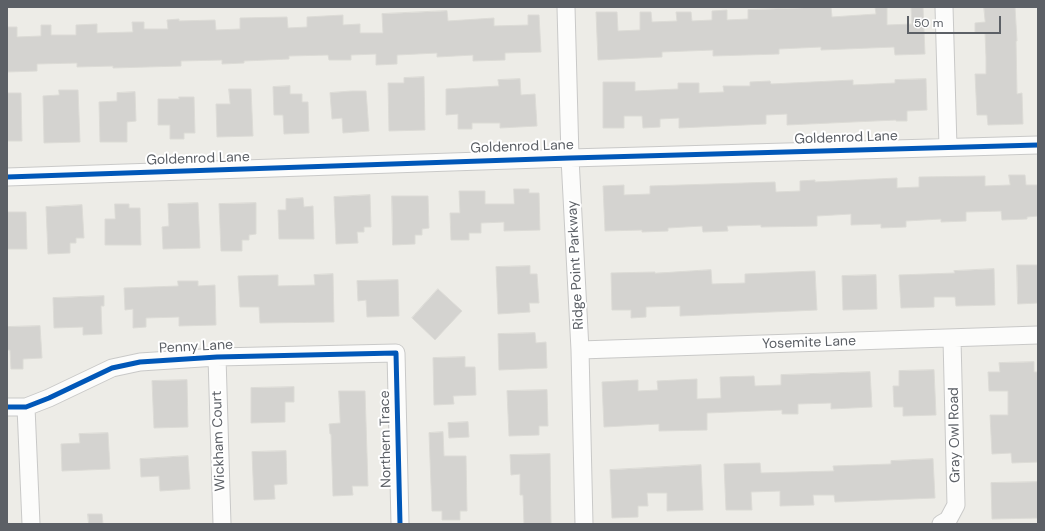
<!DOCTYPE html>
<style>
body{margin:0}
#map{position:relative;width:1045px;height:531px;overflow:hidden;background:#edece7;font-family:"DM Sans",sans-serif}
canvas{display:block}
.frame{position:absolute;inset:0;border:8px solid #5c6066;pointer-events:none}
.scale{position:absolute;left:907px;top:16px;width:94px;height:18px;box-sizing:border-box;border:2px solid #5c6066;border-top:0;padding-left:5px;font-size:12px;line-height:14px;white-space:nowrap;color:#5c6066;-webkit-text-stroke:3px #fff;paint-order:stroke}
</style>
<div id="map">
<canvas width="1045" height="531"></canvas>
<div class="frame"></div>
<div class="scale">50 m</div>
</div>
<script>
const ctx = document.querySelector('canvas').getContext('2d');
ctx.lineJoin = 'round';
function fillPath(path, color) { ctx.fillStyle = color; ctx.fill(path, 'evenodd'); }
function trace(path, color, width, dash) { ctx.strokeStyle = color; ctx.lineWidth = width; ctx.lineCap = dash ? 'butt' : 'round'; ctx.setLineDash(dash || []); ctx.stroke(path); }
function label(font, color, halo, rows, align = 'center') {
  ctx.font = font + ' "DM Sans",sans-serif'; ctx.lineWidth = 4; ctx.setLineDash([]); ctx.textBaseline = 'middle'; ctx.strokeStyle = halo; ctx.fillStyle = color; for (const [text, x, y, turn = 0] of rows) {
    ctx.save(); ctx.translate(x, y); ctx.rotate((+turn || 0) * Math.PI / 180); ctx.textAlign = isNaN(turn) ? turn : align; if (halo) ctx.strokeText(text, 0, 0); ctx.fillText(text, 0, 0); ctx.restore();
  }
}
const building = new Path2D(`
 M831 7 832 17 876 14 875 7H887V25L912 24 911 7H923L925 54 895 55 894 47 821 50V47L779 49V54L713 56V50L662 52V57L598 60 596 12H617L618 31 640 30V12H651L652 22 677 21 676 12H691L692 21 712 20V11L727 10V20L748 19V10Z
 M984 7H1015L1017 41H1016L1017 94 1022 93 1023 124 988 125 987 115H977L975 74H986V57L985 33H975V23L985 22Z
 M447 11 448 21 494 18V26L528 25V15H539L541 52 505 53V60L473 61V55L437 57V53L397 55V64L376 65V54L351 55V60H329L328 55 289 56V59L244 61V63L222 64V60L181 61V66L113 68V66L77 67V63L37 64V71L7 72V27H17V37L41 36V25H51V35H76V25L97 24V33L133 32 132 22H144V29H168L167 20 179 19V21L215 20 216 30 240 29V18L287 17 288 28 307 27V17L343 15V25L360 24V33H383L382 14Z
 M424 77 425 130 389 131 388 83H404V78Z
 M520 79 521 95 535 94 537 126 500 128V123H472V129H458V114L446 115V89L499 86 498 80Z
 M926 79 927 110 907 111V121H896V120L787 125V114L766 115V124L679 128V118L660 119V127L643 128 642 116H624V128H603V82H635V91L678 89V83H699V93L724 92 723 86H750V82L770 81 771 84 853 80V85L895 83V80Z
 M290 86V94H302V102H308L309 133 284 134 283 115H274L273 87Z
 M229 89H251L253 136 217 137 216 104H230Z
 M59 90H78L80 142 44 143 43 96 59 95Z
 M352 91H366L369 131 343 133 342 118 332 119 330 93Z
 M135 92 136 121 127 122V142H100L99 102 117 101V93Z
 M7 93H21L22 141H7Z
 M179 97H194L195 133H184V139H170V125H158V99H179Z
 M1009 175H1025L1026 185H1038V216L1027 217V219L1002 220 1001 211 966 212V221L941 222V219L906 221V227L881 228V224L851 225V214L817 216V226L761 227V225L727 226 728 231 703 232 702 226 668 228V231L642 232V230L605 231 603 186 624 185V195L650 194V186L775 182 776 192 800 191V181L815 180V182L897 178V188L919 187V177L985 176V186L1010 185Z
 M514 189H529V193H539L540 230 504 231V222L481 223V233H469V240H451L450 213H460L459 191H485V204H514Z
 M370 195 371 227H364V232H357L358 243 336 244 334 197Z
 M392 196H428L429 228 422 229V235H415V244L393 245Z
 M303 198 304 207 313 206 314 239H279L278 210H286V199Z
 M198 203 200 248 163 249 162 227 169 226 168 204Z
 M256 203V234L249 235V240H242V251H221L219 204Z
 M115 204H129V208H140L141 245H105V219H115Z
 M82 205 84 238H76V243H70V253L48 254 46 207Z
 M7 212H26L27 249H7Z
 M1017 265H1038V303L1018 304Z
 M530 266V274H537L539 303H529L530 312 498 314 496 267Z
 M994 269 995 305 956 306 955 297H934V307L901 308 899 275 955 273 954 271Z
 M711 270 712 284 745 283V274L815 271 817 310 680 316V306L646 307V317L631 318V310H612L611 273 655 272V273Z
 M333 274 334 322 260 323 259 307H240L238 276 278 275V286L315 285 314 275Z
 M876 275 877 309 843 310 842 276Z
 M398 280 399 316 367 317 366 300 358 301 357 281Z
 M178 281H198V286L215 285 216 325 179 326V317L146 318V327L133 328V309L125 310 124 288 178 286Z
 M438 289 462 311 435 340 412 318Z
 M104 296V306H101L102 334 83 335V327L54 328 53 298Z
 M40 326 42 358 23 359V369H11L10 350H7V327Z
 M535 333 536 343 546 342 547 368 499 370 498 334Z
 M465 357V367H475L476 395 453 396 454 404 434 405 433 358Z
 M1034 362V372H1038V462L1012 463 1011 453 992 454 990 415H1008V391H989L988 372H1000L999 363Z
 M934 370 936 415 903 416V407H894L893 386H899V371Z
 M870 372 872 407 831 409V403L798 404V414H782V410L707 413V430L659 431V424L604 427 602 382 638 380V391L658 390 657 381 697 379V399L721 398 720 377 754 376 755 386 781 385V375Z
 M187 380 188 427 154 428 152 381Z
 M294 387V402H285V422L251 423V388Z
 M547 390 548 426H539V435L509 436 507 391Z
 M339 391H365L368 486H352L353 495 333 496 331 434H330L329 424 340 423Z
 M468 422 469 437 449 438 448 423Z
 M443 432 444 456H466L467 511H460V520H442V511H432L429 433Z
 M108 433 110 469 62 471 61 444 80 443 79 434Z
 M286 451 287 484 274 485 275 499 254 500 252 452Z
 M550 454 551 524H524L523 495H520V474L511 475 510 455Z
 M188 456 190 489 160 491 159 476 141 477 140 459Z
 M933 459 935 498 835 502 834 495H813L814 505 780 506V491L751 492 752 510H726L724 464 760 463 761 473 834 471 833 466 891 464V461Z
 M701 465 703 510 667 511V493H647L648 506H638V517L612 518 610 470Z
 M1038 482V518L992 519 991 483Z
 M88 514H102L103 524H89Z`);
const minor = new Path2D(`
 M566 7 570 158 580 350 584 524
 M944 7 948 147
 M7 177 570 158 1038 145
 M580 350 1038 335
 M217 357 222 524
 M7 407H26L49 398 112 368 140 362 217 357 396 353 400 524
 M26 407 31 524
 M941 524 948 520 956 505 952 339`);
const cycleway = new Path2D(`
 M7 177 570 158 1038 145
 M7 407H26L49 398 112 368 140 362 217 357 396 353 400 524`);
const streetNames = [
 ["Goldenrod Lane",846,138,-2],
 ["Goldenrod Lane",522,147,-2],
 ["Goldenrod Lane",198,159,-2],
 ["Ridge Point Parkway",576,265,-93],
 ["Yosemite Lane",809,343,-2],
 ["Penny Lane",196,347,-3],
 ["Gray Owl Road",955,435,-91],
 ["Northern Trace",386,439,-91],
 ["Wickham Court",219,441,-92]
];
fillPath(building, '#d4d3d0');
trace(building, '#dcdbd6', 1);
trace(minor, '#c9c9c8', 19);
trace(minor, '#fcfcfb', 17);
trace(cycleway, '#0057b8', 5);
label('14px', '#5c6066', '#fff', streetNames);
</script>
